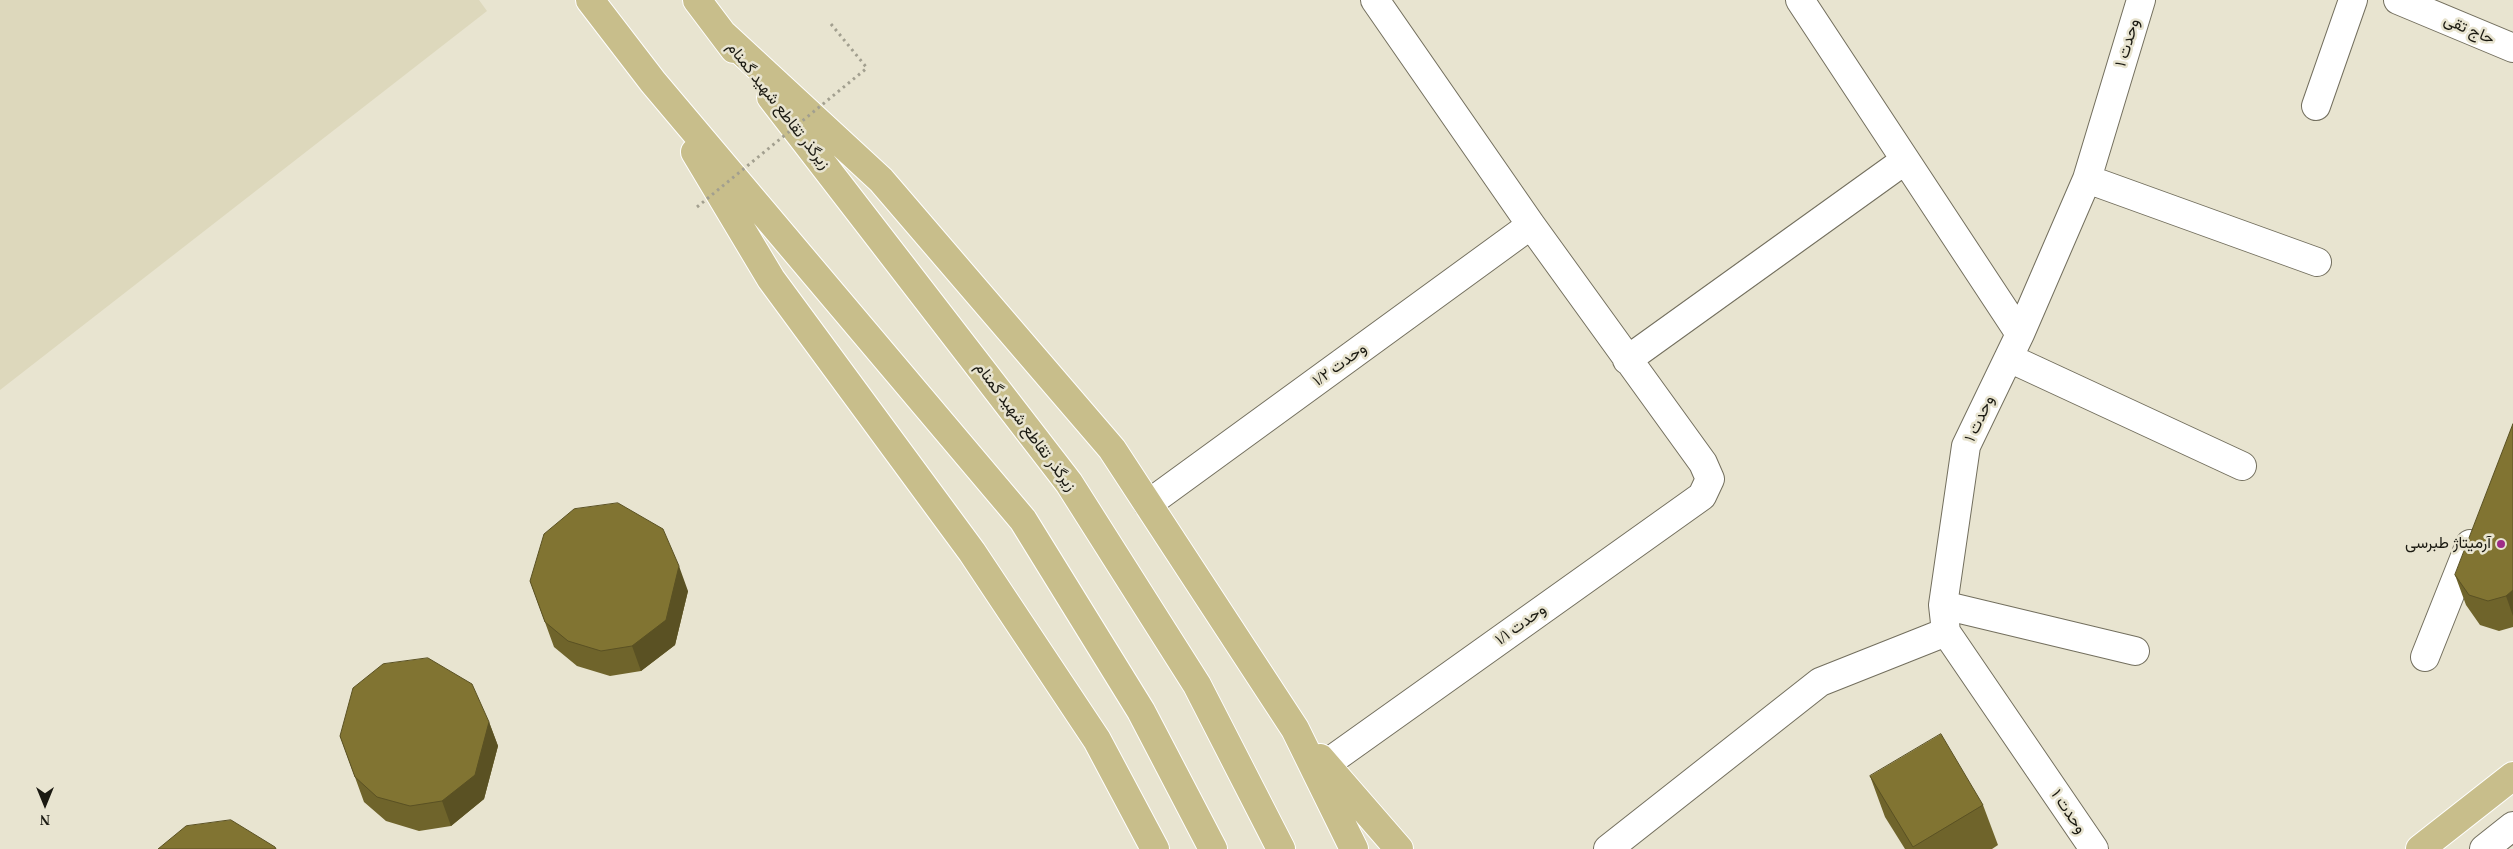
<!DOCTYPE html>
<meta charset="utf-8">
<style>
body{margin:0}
#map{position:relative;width:2513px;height:849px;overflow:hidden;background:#e8e4d0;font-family:"Times New Roman",serif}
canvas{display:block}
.north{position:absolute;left:20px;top:779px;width:50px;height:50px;-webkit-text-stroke:4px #e8e4d0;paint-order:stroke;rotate:180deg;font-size:14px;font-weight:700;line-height:20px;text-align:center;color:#1b1a12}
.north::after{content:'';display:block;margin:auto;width:18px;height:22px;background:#1b1a12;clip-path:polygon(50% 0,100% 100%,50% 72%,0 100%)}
</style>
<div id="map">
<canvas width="2513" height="849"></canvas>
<div class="north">N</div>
</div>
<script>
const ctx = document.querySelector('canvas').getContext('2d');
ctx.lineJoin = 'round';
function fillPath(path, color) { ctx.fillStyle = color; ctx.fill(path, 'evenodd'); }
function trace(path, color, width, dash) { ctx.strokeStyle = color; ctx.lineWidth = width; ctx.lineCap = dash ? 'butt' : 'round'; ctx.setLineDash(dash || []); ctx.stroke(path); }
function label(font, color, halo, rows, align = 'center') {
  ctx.font = font + ' "Times New Roman",Vazirmatn,serif'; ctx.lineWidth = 5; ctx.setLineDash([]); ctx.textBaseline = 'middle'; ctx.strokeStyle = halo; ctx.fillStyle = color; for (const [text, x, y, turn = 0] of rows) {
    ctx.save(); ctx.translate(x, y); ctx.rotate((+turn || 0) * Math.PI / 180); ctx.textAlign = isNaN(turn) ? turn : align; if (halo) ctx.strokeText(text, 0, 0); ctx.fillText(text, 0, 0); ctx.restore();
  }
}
const built = new Path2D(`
 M0 0H479L487 11 0 390Z`);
const path = new Path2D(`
 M831 24 867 68`);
const minor = new Path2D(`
 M1800 0 2020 334
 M2398 0 2513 48
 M2316 106 2353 0
 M2087 179 2317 262
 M2009 358 2242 466
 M1627 360 1904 161
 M1148 504 1531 225
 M1943 605 2135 651
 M2425 657 2470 544
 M1326 764 1702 496 1710 479 1703 463 1531 225 1375 0
 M1608 849 1820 682 1946 632
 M2094 849 1946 632 1943 605 1966 446 2020 334 2087 179 2141 0
 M2484 849 2513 826`);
const major = new Path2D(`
 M590 0 653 82 1023 520 1141 711 1213 849
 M697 0 734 49
 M724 35 881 180 1112 449 1295 729 1354 849
 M771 97 1069 483 1197 685 1281 849
 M695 152 771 279 972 552 1097 740 1155 849
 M1320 758 1399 849
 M2420 849 2513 776`);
const pathBridge = new Path2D(`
 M697 207 867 68`);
const wall = new Path2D(`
 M2513 424V627L2499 631 2480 625 2466 605 2455 575Z
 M530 581 688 591 675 645 641 671 610 676 577 666 554 647Z
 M489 722 498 746 484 799 451 826 419 831 386 821 364 802 340 736Z
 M1870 776 1983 805 1998 845 1992 849H1905L1885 817Z`);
const shadedWall = new Path2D(`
 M679 566 688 591 675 645 641 671 632 646Z
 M2513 590V616L2506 596Z
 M489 722 498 746 484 799 451 826 442 801Z`);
const building = new Path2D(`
 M2513 424V590L2506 596 2488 601 2469 595 2455 575Z
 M618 503 663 529 679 566 666 620 632 646 601 651 568 641 545 622 530 581 544 534 574 509Z
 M428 658 472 684 489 722 475 775 442 801 410 806 377 797 355 777 340 736 353 688 383 664Z
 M1941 734 1983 805 1913 847 1870 776Z
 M231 820 275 847 276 849H158L186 826Z`);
const markers = [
 [2501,544,5,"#9e2b87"]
];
const streetNames = [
 ["حاج تقی",2469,30,23],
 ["وحدت ۱",2128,43,-73],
 ["زیرگذر تقاطع شهید گمنام",778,106,52],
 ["وحدت ۱/۲",1340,365,-36],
 ["وحدت ۱",1980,419,-65],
 ["زیرگذر تقاطع شهید گمنام",1025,427,53],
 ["وحدت ۱/۱",1521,625,-36],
 ["وحدت ۱",2068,812,56]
];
const poiNames = [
 ["آرمیتاژ طبرسی",2491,544]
];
fillPath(built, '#ddd8bc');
trace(minor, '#736f5e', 30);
trace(major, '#fff', 30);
trace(path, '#a29f8f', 3, [2.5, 4]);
trace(minor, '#fff', 28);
trace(major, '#c8be8b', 28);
trace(pathBridge, '#a29f8f', 3, [2.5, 4]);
fillPath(wall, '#6f642b');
fillPath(shadedWall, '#5a5123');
fillPath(building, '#817432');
trace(building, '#5a5123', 1);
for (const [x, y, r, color] of markers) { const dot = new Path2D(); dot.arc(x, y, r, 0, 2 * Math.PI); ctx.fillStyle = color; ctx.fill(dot); trace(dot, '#e8e4d0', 2); }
label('16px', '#1b1a12', '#e8e4d0', streetNames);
label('16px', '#1b1a12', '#e8e4d0', poiNames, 'right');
</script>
